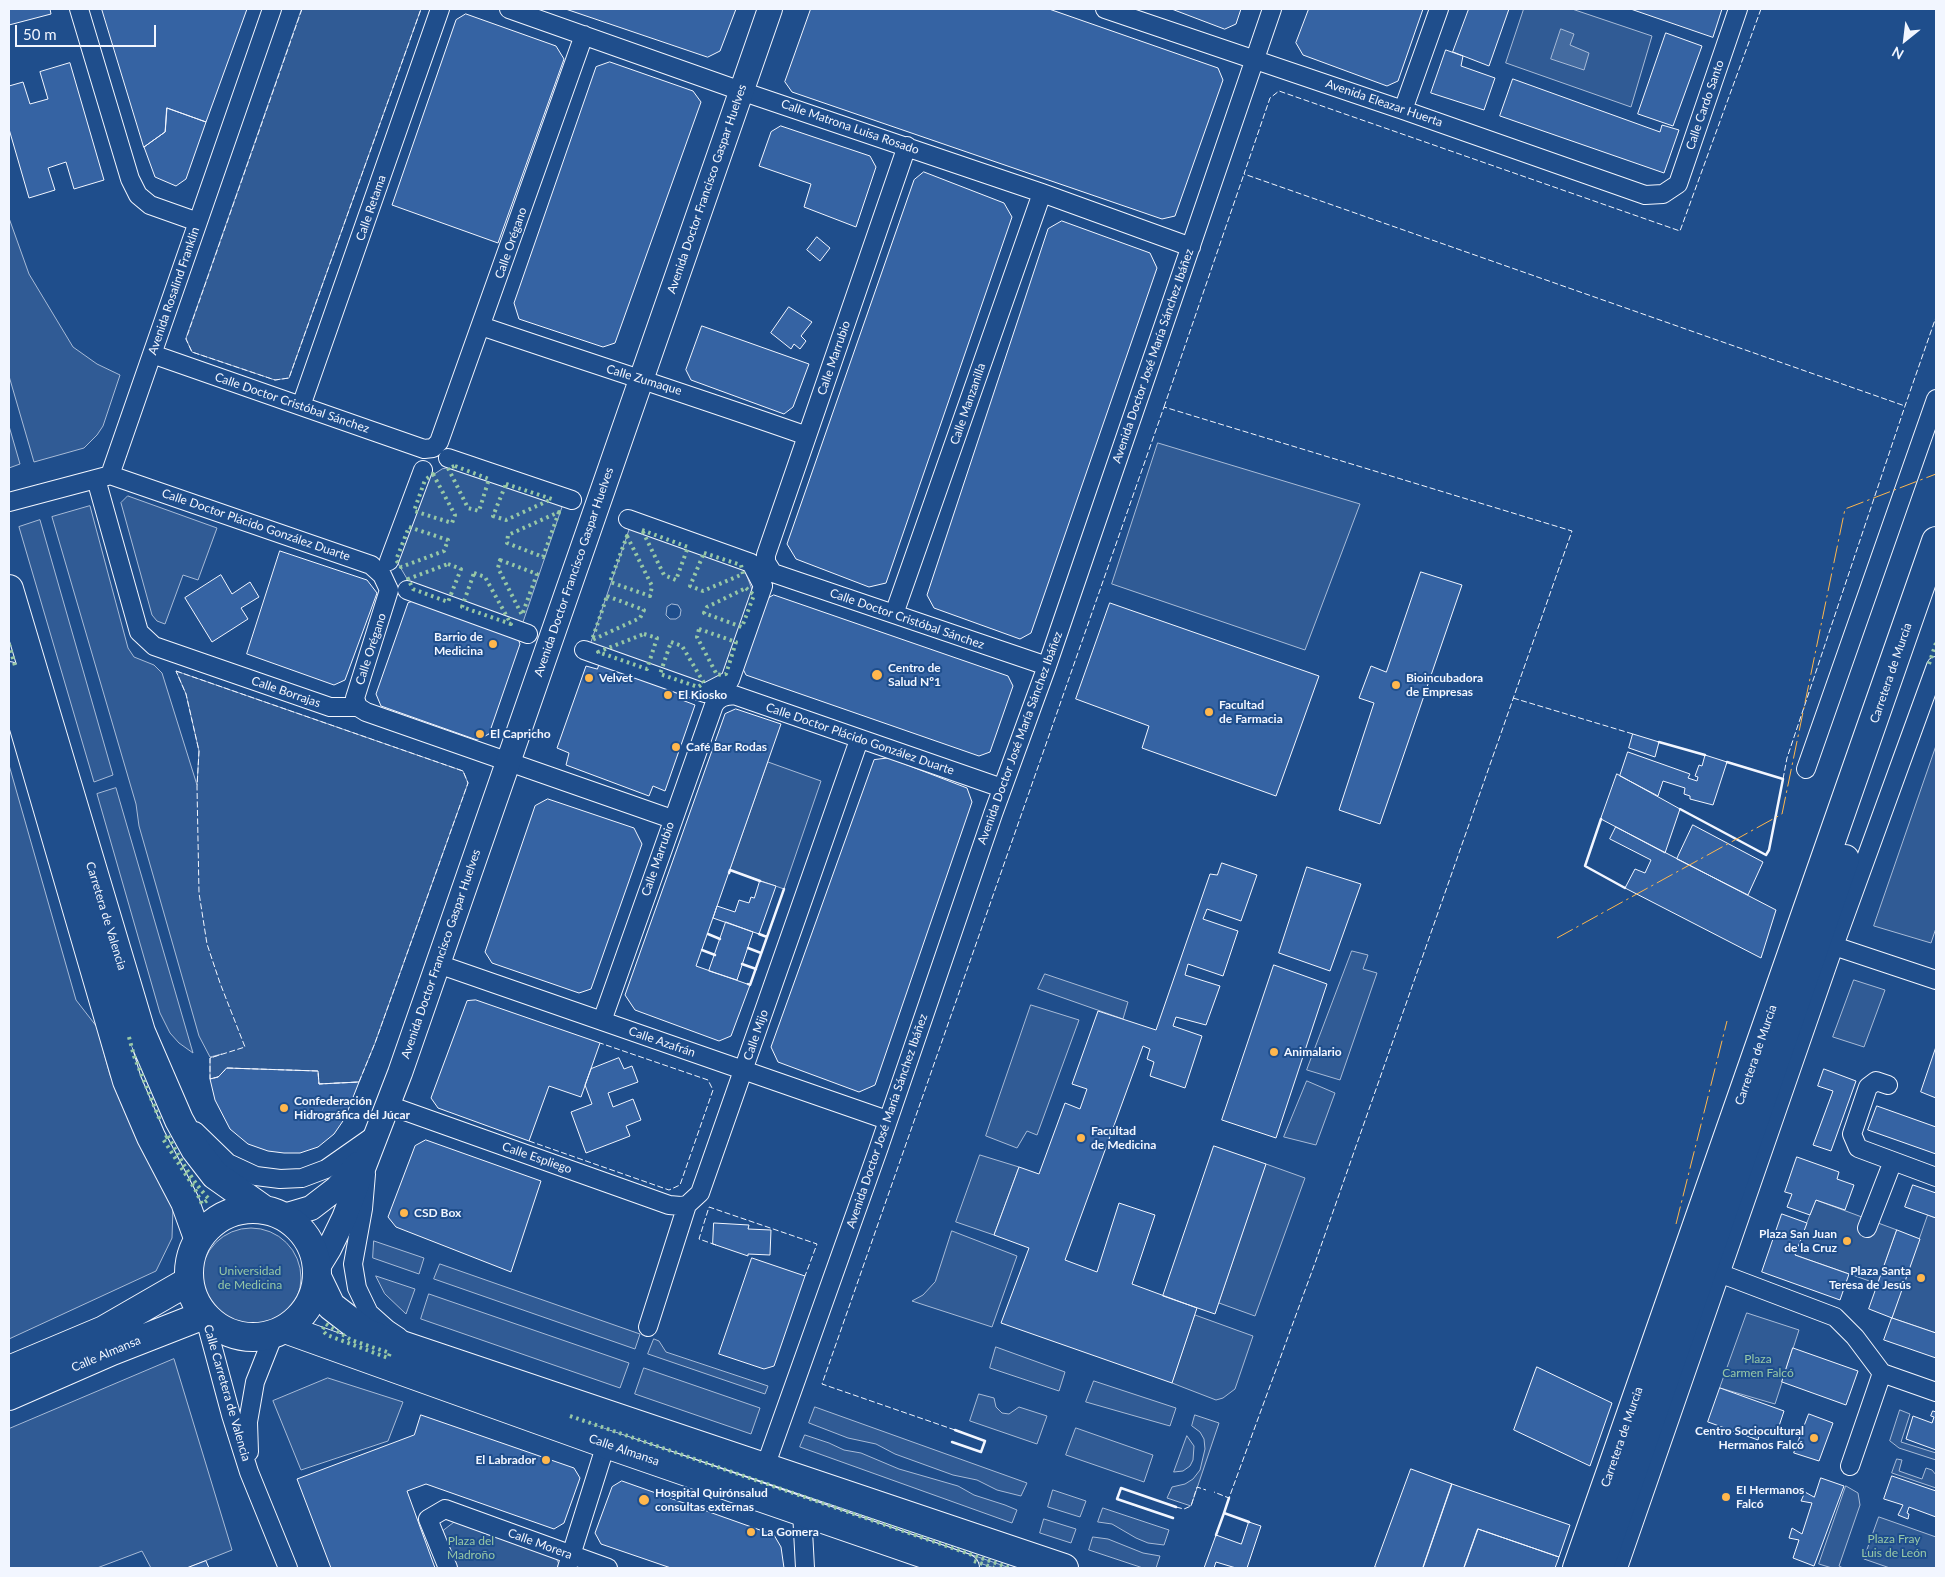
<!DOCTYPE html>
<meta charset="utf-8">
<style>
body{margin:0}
#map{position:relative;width:1945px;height:1577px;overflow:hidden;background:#1f4e8c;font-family:Lato,sans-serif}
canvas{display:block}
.frame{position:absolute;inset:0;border:10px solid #f2f6ff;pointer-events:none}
.north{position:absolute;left:1880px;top:15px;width:50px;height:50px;-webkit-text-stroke:4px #1f4e8c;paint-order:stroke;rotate:209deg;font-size:14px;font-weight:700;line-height:20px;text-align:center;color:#f2f6ff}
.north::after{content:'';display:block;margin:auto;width:18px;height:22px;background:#f2f6ff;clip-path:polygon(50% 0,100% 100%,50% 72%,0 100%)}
.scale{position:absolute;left:15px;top:25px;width:141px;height:22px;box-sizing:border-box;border:2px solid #f2f6ff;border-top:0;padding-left:6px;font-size:15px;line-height:18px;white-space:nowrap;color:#f2f6ff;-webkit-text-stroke:4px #1f4e8c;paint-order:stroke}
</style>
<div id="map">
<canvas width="1945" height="1577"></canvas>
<div class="frame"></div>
<div class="north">N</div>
<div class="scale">50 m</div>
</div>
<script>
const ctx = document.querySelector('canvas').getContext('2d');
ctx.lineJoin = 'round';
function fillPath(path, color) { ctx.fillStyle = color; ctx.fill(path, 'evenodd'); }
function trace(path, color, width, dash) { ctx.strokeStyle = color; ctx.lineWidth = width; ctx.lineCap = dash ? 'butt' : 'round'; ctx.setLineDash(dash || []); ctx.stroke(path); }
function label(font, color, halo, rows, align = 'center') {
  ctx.font = font + ' Lato,sans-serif'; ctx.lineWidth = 4; ctx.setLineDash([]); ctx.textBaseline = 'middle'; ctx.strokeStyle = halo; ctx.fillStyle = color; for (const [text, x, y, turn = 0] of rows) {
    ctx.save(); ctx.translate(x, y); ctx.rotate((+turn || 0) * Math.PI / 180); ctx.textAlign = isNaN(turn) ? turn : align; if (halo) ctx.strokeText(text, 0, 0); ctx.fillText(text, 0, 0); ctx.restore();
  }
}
const built = new Path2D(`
 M302 9H421L289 378 275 380 192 352 186 339Z
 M1524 9H1572L1652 36 1631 107 1506 63Z
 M9 218 29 274 73 347 97 364 120 375 103 426 97 435 84 448 34 462 9 376Z
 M9 426 20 464 9 468Z
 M1158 443 1360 504 1305 650 1112 584Z
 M453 467 563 504 522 625 413 589 396 560 425 480 442 469Z
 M128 496 217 528 198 580 183 575 165 624 157 621 152 615 121 503Z
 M90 506 128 648 134 657 154 665 162 673 197 785 199 751 186 694 176 671 463 771 468 783 375 1043 359 1082 319 1084 218 1077 210 1079V1058L222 1054 210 1057 199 1036 139 826 136 804 52 517Z
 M40 520 113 775 94 782 19 527Z
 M631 525 743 565 754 595 725 678 699 686 589 649ZM672 604 678 605 681 610 680 616 676 619H670L666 615 667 607Z
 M1936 746V928L1931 943 1874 926Z
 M768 762 821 781 784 889 730 870Z
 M9 765 76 1000 97 1027 110 1075 173 1207 172 1238 156 1271 9 1339Z
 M116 788 193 1053 179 1043 170 1033 160 1013 97 794Z
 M1352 951 1368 955 1363 969 1377 973 1340 1080 1307 1070Z
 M1045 974 1128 1002 1123 1019 1038 989Z
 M1854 980 1885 990 1864 1047 1833 1037Z
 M1031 1005 1079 1020 1037 1135 1027 1131 1017 1148 986 1136Z
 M1307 1081 1335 1093 1316 1145 1284 1137Z
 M980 1155 1019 1167 994 1235 956 1222Z
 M1266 1164 1305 1178 1255 1316 1219 1303Z
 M1816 1200 1897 1230 1878 1284 1795 1255Z
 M1928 1215 1936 1218V1333L1892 1318Z
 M201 1278a50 50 0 1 1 100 0a50 50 0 1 1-100 0Z
 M952 1231 1017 1256 992 1327 912 1301 923 1295 935 1282Z
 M374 1241 424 1258 419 1274 373 1258Z
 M440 1264 640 1334 635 1349 434 1279Z
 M376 1276 415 1289 406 1314 385 1294Z
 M429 1294 629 1363 620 1388 421 1319Z
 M1747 1313 1799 1330 1775 1404 1720 1388Z
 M1195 1315 1253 1336 1235 1389 1223 1398 1216 1400 1172 1383Z
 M654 1339 659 1341 666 1352 768 1386 765 1394 648 1354Z
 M996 1347 1065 1372 1059 1391 990 1368Z
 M402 1358 1010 1568H994L400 1362Z
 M174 1359 232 1550 187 1568H151L142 1551 97 1568H9V1429Z
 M644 1368 760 1408 751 1434 635 1394Z
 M328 1378 403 1402 388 1441 301 1470 273 1401Z
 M1094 1381 1176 1408 1170 1426 1086 1402Z
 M979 1394 994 1398 996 1407 1002 1413 1009 1414 1019 1407 1047 1416 1037 1444 970 1421Z
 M815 1407 1027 1483 1021 1496 997 1490 977 1480 953 1475 895 1454 876 1444 848 1438 809 1423Z
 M1900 1410 1910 1414 1901 1442 1936 1453V1460L1899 1448 1890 1441Z
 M1195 1415 1219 1423 1191 1506 1167 1498 1172 1487 1185 1484 1193 1479 1200 1470 1205 1449 1204 1439 1200 1432 1192 1426Z
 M1076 1428 1153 1455 1144 1482 1066 1455Z
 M805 1435 829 1443 844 1450 861 1453 899 1469 958 1486 974 1495 1005 1505 1017 1510 1012 1523 800 1447Z
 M1187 1436 1194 1446 1193 1460 1190 1466 1183 1471 1174 1472Z
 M1897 1459 1902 1460 1899 1471 1922 1479 1926 1468 1932 1470 1936 1475V1488L1892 1473Z
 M1846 1486 1858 1493 1860 1505 1839 1566 1843 1568H1832L1819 1564Z
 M1053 1490 1086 1501 1080 1517 1048 1507Z
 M1103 1508 1169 1530 1164 1545 1148 1543 1136 1538 1112 1524 1098 1522Z
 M1879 1517 1936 1537V1568H1890L1864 1559Z
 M1044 1519 1076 1529 1071 1543 1040 1533Z
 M456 1521 556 1558 561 1568H457L443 1531Z
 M1093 1537 1108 1539 1143 1553 1160 1556 1156 1568H1143L1089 1550Z`);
const water = new Path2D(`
 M1561 29 1574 34 1570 45 1589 53 1584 70 1551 59Z`);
const building = new Path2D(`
 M9 9H50L51 14 9 25Z
 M102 9H247L206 122 167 108 165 132 144 147Z
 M566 9H736L720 51 708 57Z
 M811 9H1049L1218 68 1223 80 1175 216 1162 219 792 92 785 82Z
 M1172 9H1241L1236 24 1225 29Z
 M1309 9H1423L1398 81 1387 86 1303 55 1296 43Z
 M1469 9H1509L1489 66 1453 52Z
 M1631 9H1722L1713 37Z
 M466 14 556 46 564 59 498 243 392 205 456 20Z
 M1666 33 1702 46 1673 126 1638 114Z
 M1446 50 1463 56 1461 66 1495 78 1484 110 1431 93Z
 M610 62 693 91 701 102 615 343 603 347 519 319 514 303 596 67Z
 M70 63 104 180 74 189 66 162 48 168 55 190 29 198 9 129V86L23 82 30 104 48 99 40 72Z
 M1513 79 1660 132 1662 125 1679 130 1664 173 1500 116Z
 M167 108 206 122 186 179 176 186 155 177 144 147 165 132Z
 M781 126 870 156 876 167 856 227 804 207 811 184 759 166 771 132Z
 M924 172 1004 203 1012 217 886 583 869 587 796 559 787 544 914 180Z
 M1062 221 1150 253 1157 268 1031 633 1020 639 934 608 927 595 1048 229Z
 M817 237 830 248 820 261 807 250Z
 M789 307 812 322 801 336 806 341 800 349 794 344 791 349 771 333Z
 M702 326 809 364 793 407 784 414 691 380 686 370Z
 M280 551 367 580 377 593 345 680 334 685 247 654Z
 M1421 572 1462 585 1380 824 1339 810 1374 703 1359 698 1371 666 1386 672Z
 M221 575 232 594 250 582 259 597 241 608 248 619 212 642 185 598Z
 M774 595 1008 676 1013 686 990 752 979 756 746 675 741 665 765 600Z
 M420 599 515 631 520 644 489 734 477 740 381 706 376 694 408 603Z
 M1110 603 1319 676 1276 796 1142 748 1149 726 1076 699Z
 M601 660 685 689 682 700 695 705 665 791 653 786 649 796 566 765 569 753 557 748 586 666 597 669Z
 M736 709 781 724 696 966 750 985 731 1036 719 1041 635 1010 625 995 725 714Z
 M1633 734 1659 742 1655 757 1629 748Z
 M1628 752 1690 774 1688 778 1697 781 1698 777 1695 776 1699 765 1702 766 1705 755 1727 762 1713 805 1690 799V796L1684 794 1685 788 1663 781 1658 796 1620 776Z
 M889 758 967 788 972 802 875 1085 859 1092 778 1062 771 1047 874 760Z
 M1617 774 1680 809 1665 853 1601 819Z
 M548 799 634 828 642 844 591 989 579 993 492 963 485 952 535 806Z
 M1693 825 1763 862 1748 895 1677 859Z
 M1616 827 1776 910 1761 958 1625 888 1635 869 1645 873 1651 860 1610 839Z
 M1222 863 1257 875 1241 921 1207 909 1203 919 1238 931 1223 976 1188 964 1185 975 1220 986 1206 1025 1176 1017 1173 1026 1202 1036 1185 1088 1150 1076 1154 1062 1147 1059 1150 1049 1143 1046 1065 1260 1097 1272 1119 1203 1155 1215 1132 1284 1197 1308 1172 1383 1001 1323 1029 1248 994 1235 1019 1167 1039 1174 1065 1103 1080 1109 1087 1089 1072 1084 1098 1011 1156 1030 1210 874 1217 875Z
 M1307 867 1361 884 1330 971 1279 953Z
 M760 881 776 886 759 934 713 918 717 906 735 912 739 900 749 903 751 897 754 898Z
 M726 922 753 932 737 980 709 971Z
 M1274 965 1327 984 1276 1138 1222 1120Z
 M476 1000 600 1043 581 1097 549 1086 529 1141 438 1108 431 1098 467 1001Z
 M1936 1047V1098L1921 1092Z
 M619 1058 624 1069 632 1066 638 1082 608 1093 613 1107 633 1099 641 1120 626 1126 630 1136 586 1153 571 1112 592 1104 585 1085 591 1069Z
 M227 1068 318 1071 319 1084 359 1082 345 1118 334 1134 318 1147 300 1153H284L268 1151 248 1144 230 1129 215 1100 210 1079 218 1077Z
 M1824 1069 1856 1081 1831 1151 1813 1145 1833 1091 1818 1086Z
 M1877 1106 1936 1127V1154L1868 1130Z
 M426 1140 541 1181 511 1272 396 1227 388 1217 415 1146Z
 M1214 1146 1266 1164 1215 1314 1163 1296Z
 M1797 1157 1839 1172 1837 1179 1854 1185 1845 1210 1816 1200 1810 1215 1787 1207 1792 1194 1785 1192Z
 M1913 1185 1936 1193V1218L1905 1207Z
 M1782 1214 1807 1223 1795 1255 1849 1274 1840 1300 1762 1272Z
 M714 1223 749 1225 748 1229 771 1230 770 1255 748 1254V1256L713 1244Z
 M1897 1230 1920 1239 1892 1318 1869 1309Z
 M752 1258 805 1276 774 1366 764 1369 719 1354Z
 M1892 1318 1936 1333V1358L1884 1340Z
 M1793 1348 1858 1371 1846 1405 1782 1382Z
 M1537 1367 1612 1403 1590 1466 1514 1430Z
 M1720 1388 1784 1411 1776 1435 1760 1431 1758 1440 1708 1422Z
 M1933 1411 1936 1412V1450L1906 1439 1913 1416 1932 1423 1934 1417 1931 1416Z
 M1809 1414 1833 1423 1819 1461 1794 1453Z
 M421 1415 574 1468 580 1478 564 1523 554 1529 426 1484 407 1491 435 1568H331L297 1479 414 1435Z
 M1411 1469 1452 1484 1423 1568H1379L1375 1567Z
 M1892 1476 1936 1491V1517L1909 1507 1907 1513 1909 1514 1908 1519 1898 1515 1903 1505 1884 1499Z
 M1821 1478 1844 1486 1814 1566 1793 1558 1799 1540 1789 1538 1792 1528 1802 1534 1812 1503 1801 1501 1805 1492 1814 1497Z
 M622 1481 774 1535 781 1547 784 1568H671L601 1544 595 1533 612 1487Z
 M1452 1484 1570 1525 1559 1557 1478 1529 1464 1568H1423Z
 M1249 1522 1261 1526 1247 1568H1236L1216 1562 1214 1568H1204L1216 1535 1241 1544Z
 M1478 1529 1559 1557 1555 1568H1464Z
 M206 1561 209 1568H187Z`);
const street = new Path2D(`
 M79 9 130 179 138 195 150 205 198 222
 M509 9 741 91 1042 193 1191 247
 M1105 9 1403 110 1645 195 1663 194 1678 184 1738 9
 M1403 110 1439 9
 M907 146 766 555V562L773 573 1047 666
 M481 326C590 363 699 398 807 436
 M152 354 424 449 433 448 439 442 584 35
 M301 406 440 9
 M448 458 572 500
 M110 475 272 9
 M110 475 371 565 382 575 389 590 355 698 358 707
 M96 479 139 632 154 646 330 707H358L366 712 672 819
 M9 502 107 476
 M389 561 423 470
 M407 590 528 634
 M894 614 1042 193
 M584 650 705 693 730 680 763 586 751 563 628 519
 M1806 769 1936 399
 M1834 946 1936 980
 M438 964 887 1120
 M602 1021 714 705C719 697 725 696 734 695L1002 788
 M1888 1085 1876 1081 1868 1087 1852 1134 1858 1148 1936 1177
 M388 1105 669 1205 681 1206 687 1205
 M195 1131 228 1163 256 1176 280 1179 302 1178 326 1169 376 1134
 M366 1174 363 1209 353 1264 357 1288 369 1313 387 1329 399 1337
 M1867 1228 1893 1161
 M1719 1273 1835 1317 1855 1337 1882 1373 1936 1392
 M204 1315 231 1415 249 1472 288 1568
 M648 1327 687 1205 700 1193 859 740
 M249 1452 248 1422 255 1382 274 1334
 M1850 1466 1882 1373
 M765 1467 878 1150 993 814 1047 666 1272 9
 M802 1512 805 1568
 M448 1568 428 1519 445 1509 608 1568
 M567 1568 606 1444
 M1618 1568 1834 946 1936 666`);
const secondary = new Path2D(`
 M284 1216 311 1208 337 1188 358 1164
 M318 1267 329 1249 344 1218 400 1073 770 9`);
const primary = new Path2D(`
 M9 589 141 1032 179 1120 195 1149 215 1175 263 1209
 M9 676 127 1081 151 1137 185 1202 198 1238
 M189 1273a64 64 0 1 1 128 0a64 64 0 1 1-128 0Z
 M318 1279 331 1306 366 1333 1064 1568
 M285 1329 606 1444 965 1568
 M9 1370 104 1330 189 1281
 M9 1396 112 1351 204 1315
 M1577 1568 1936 541
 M1599 1568 1845 859`);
const hedge = new Path2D(`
 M455 466 489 479 479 511 468 508 448 468Z
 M433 474 455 515 452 523 414 511 425 480Z
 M506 484 552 499 506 520 493 516Z
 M559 512 543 557 507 543 508 535Z
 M409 527 448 540 444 551 401 567 396 560Z
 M642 530 688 547 676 580 664 575Z
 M627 536 652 586 650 596 610 582Z
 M704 553 741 565 743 574 703 591 690 586Z
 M500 560 537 574 522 615 498 568Z
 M448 564 461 569 448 602 413 589 408 579Z
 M474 573 485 577 511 624 462 607Z
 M746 588 754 595 742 627 704 613 707 607Z
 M607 596 644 610 640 618 592 640Z
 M699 629 736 642 726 674 717 675 697 637Z
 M644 634 657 638 647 669 598 652Z
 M671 642 682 646 704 683 698 687 660 674Z
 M9 644 15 666
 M1929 664 1936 643
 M129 1037 134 1056 159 1118 155 1119
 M168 1136C180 1158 191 1180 209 1199L202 1204 195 1189 163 1139Z
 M326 1324 351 1340 390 1353 388 1358 327 1335 322 1330Z
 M570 1416 1010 1568
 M974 1561 994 1568`);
const fence = new Path2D(`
 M302 9 186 339 192 352 275 380 289 378 421 9
 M1761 9 1680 231 1279 91 1270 98 1244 174 1905 406
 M1164 407 1244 174
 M176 671 463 771 468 783 375 1043 359 1082 319 1084 318 1071 227 1068 218 1077 210 1079V1058L245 1047 220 983 207 944 199 893 197 787 199 751 186 694Z
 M1513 698 1633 734
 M1783 779 1787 758 1905 406 1936 317
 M529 1141 669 1190 680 1185 713 1090 708 1080 600 1043
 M716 1245 699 1239 709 1207 817 1244 805 1276
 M955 1430 822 1384 1164 407 1572 531 1315 1263 1229 1498 1214 1492
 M1176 1507 1184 1509 1191 1506 1197 1487 1206 1490`);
const wall = new Path2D(`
 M1659 742 1705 755
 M1680 809 1766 855 1769 850 1783 779 1727 762
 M1601 819 1585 866 1625 888
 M729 873 730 870 760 881
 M708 934 720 939
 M759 934 767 937 784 889
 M748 948 761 953
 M702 950 715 955
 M742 964 756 969
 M748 984 750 985 767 937
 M952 1442 981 1452 985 1441 955 1430
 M1224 1513 1229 1498
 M1173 1518 1117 1499 1121 1488 1176 1507
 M1216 1535 1224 1513 1249 1522`);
const power = new Path2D(`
 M1557 938 1782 814 1845 509 1936 474
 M1676 1224 1727 1021`);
const markers = [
 [493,644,5,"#ffb74d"],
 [877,675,6,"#ffb74d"],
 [589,678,5,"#ffb74d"],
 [1396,685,5,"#ffb74d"],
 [668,695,5,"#ffb74d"],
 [1209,712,5,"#ffb74d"],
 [480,734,5,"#ffb74d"],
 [676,747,5,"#ffb74d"],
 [1274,1052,5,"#ffb74d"],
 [284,1108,5,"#ffb74d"],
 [1081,1138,5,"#ffb74d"],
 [404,1213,5,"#ffb74d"],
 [1847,1241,5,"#ffb74d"],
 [1921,1278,5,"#ffb74d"],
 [1814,1438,5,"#ffb74d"],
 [546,1460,5,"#ffb74d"],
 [1726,1497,5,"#ffb74d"],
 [644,1500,6,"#ffb74d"],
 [751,1532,5,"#ffb74d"]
];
const streetNames = [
 ["Avenida Eleazar Huerta",1384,103,19],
 ["Calle Cardo Santo",1705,105,-71],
 ["Calle Matrona Luisa Rosado",850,127,19],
 ["Avenida Doctor Francisco Gaspar Huelves",707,189,-71],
 ["Calle Retama",371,208,-71],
 ["Calle Orégano",511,243,-71],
 ["Avenida Rosalind Franklin",174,291,-71],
 ["Avenida Doctor José María Sánchez Ibáñez",1153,356,-71],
 ["Calle Marrubio",834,358,-71],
 ["Calle Zumaque",644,380,17],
 ["Calle Doctor Cristóbal Sánchez",292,403,19],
 ["Calle Manzanilla",968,404,-71],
 ["Calle Doctor Plácido González Duarte",256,525,19],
 ["Avenida Doctor Francisco Gaspar Huelves",574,572,-71],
 ["Calle Doctor Cristóbal Sánchez",907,619,19],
 ["Calle Orégano",371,649,-72],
 ["Carretera de Murcia",1891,673,-71],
 ["Calle Borrajas",286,692,19],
 ["Avenida Doctor José María Sánchez Ibáñez",1020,738,-70],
 ["Calle Doctor Plácido González Duarte",860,739,19],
 ["Calle Marrubio",658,859,-71],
 ["Carretera de Valencia",106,916,73],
 ["Avenida Doctor Francisco Gaspar Huelves",441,954,-71],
 ["Calle Mijo",756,1035,-71],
 ["Calle Azafrán",662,1042,19],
 ["Carretera de Murcia",1756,1055,-71],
 ["Avenida Doctor José María Sánchez Ibáñez",887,1121,-71],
 ["Calle Espliego",537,1158,19],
 ["Calle Almansa",106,1354,-23],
 ["Calle Carretera de Valencia",227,1393,74],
 ["Carretera de Murcia",1622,1437,-71],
 ["Calle Almansa",624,1450,19],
 ["Calle Morera",540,1544,20]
];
const poiNames = [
 ["Barrio de",483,637,"right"],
 ["Medicina",483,651,"right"],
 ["Centro de",888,668],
 ["Salud Nº1",888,682],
 ["Velvet",599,678],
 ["Bioincubadora",1406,678],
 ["de Empresas",1406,692],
 ["El Kiosko",678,695],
 ["Facultad",1219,705],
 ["de Farmacia",1219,719],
 ["El Capricho",490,734],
 ["Café Bar Rodas",686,747],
 ["Animalario",1284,1052],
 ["Confederación",294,1101],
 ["Hidrográfica del Júcar",294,1115],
 ["Facultad",1091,1131],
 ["de Medicina",1091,1145],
 ["CSD Box",414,1213],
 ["Plaza San Juan",1837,1234,"right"],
 ["de la Cruz",1837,1248,"right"],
 ["Plaza Santa",1911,1271,"right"],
 ["Teresa de Jesús",1911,1285,"right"],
 ["Centro Sociocultural",1804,1431,"right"],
 ["Hermanos Falcó",1804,1445,"right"],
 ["El Labrador",536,1460,"right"],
 ["EI Hermanos",1736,1490],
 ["Falcó",1736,1504],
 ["Hospital Quirónsalud",655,1493],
 ["consultas externas",655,1507],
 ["La Gomera",761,1532]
];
const parkNames = [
 ["Universidad",250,1271],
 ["de Medicina",250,1285],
 ["Plaza",1758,1359],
 ["Carmen Falcó",1758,1373],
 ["Plaza Fray",1894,1539],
 ["Luis de León",1894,1553],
 ["Plaza del",471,1541],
 ["Madroño",471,1555]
];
fillPath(built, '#305b95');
trace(built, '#a8bbd7', 1);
fillPath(water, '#446ba0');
trace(water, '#a8bbd7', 1);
fillPath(building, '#3563a3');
trace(building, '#f2f6ff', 1);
trace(street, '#f2f6ff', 20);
trace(secondary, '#f2f6ff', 26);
trace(primary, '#f2f6ff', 30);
trace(street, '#1f4e8c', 18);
trace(secondary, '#1f4e8c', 24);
trace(primary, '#1f4e8c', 28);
trace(hedge, '#97c8a6', 4, [2.5, 4]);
trace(fence, '#f2f6ff', 1, [6, 2.5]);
trace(wall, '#f2f6ff', 2.5);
trace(power, '#ffb74d', 1, [18, 4, 2.5, 4]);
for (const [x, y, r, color] of markers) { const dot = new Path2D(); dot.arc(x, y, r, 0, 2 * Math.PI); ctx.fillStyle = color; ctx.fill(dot); trace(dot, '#1f4e8c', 2); }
label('12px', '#f2f6ff', '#1f4e8c', streetNames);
label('bold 12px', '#f2f6ff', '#1f4e8c', poiNames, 'left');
label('12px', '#97c8a6', '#1f4e8c', parkNames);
</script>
